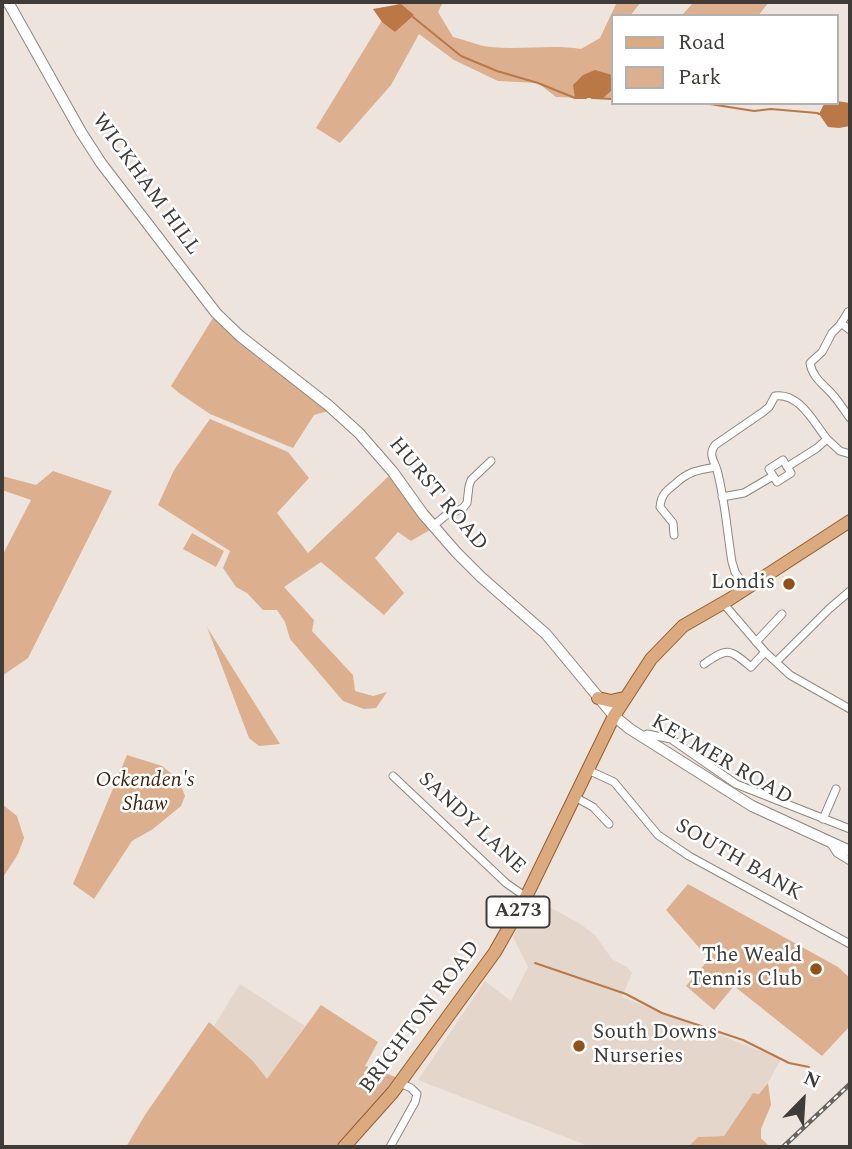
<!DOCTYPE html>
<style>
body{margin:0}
#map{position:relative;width:852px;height:1149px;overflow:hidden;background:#eee4de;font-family:Spectral,serif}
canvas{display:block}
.frame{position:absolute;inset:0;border:4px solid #3e3b38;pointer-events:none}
.legend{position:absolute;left:611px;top:14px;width:228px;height:91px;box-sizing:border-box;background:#fff;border:2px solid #b2b1af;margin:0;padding:9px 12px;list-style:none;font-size:21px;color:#3e3b38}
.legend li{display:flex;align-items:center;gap:14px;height:35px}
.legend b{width:35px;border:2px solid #b2b1af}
.north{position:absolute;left:768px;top:1065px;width:70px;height:70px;-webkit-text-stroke:5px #fff;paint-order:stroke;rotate:24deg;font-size:19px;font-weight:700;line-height:28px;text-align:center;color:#3e3b38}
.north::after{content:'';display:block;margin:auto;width:24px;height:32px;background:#3e3b38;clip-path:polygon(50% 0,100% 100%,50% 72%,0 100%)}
</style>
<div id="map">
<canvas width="852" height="1149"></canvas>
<div class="frame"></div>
<ul class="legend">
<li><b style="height:9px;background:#dbaa7f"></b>Road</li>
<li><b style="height:19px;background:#dcaf8f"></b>Park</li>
</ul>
<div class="north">N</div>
</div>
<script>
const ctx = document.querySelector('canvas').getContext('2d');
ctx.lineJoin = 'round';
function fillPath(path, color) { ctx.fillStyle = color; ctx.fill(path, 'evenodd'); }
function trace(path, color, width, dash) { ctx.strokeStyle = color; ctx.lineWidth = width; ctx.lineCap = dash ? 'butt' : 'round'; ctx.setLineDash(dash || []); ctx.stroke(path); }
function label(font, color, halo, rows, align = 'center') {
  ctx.font = font + ' Spectral,serif'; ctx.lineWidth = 5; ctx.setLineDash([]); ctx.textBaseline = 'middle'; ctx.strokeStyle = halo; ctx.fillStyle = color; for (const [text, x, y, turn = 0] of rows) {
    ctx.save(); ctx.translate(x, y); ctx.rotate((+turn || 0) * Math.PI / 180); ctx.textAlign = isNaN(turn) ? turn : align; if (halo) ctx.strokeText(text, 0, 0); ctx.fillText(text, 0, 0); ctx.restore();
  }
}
const built = new Path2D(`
 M534 899 579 923 595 935 612 959 627 967 632 973 622 997 781 1059 768 1083 759 1094 753 1093 724 1136 699 1137 688 1147H591L418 1080 485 981 511 1001 528 967 513 937Z
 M240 984 305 1026 267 1080 253 1061 214 1026Z`);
const green = new Path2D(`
 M399 2H443L438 12 453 37C466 40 479 46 491 47 521 50 552 44 581 49L600 38 617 2H641L630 16H612V99L556 97 538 83 498 81 454 60 419 34 391 85 340 143 316 128 381 22Z
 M694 2H769L758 16H681Z
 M216 313 237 340 268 366 297 384 332 410 314 415 293 448 210 414 179 393 171 386Z
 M210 419 288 452 309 478 277 513 308 553 393 472 440 524 411 541 398 532 375 558 404 593 384 615 321 562 284 587 314 620 312 631 353 675 355 691 373 696 387 692 376 708 364 709 343 701 290 639 285 622 277 610H263L247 593 236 587 223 568 230 551 158 505 174 470Z
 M53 471 112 491 28 658 2 676V556L31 500 2 490V476L36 485Z
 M192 533 224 551 216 567 183 549Z
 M207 627 280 744 259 746 249 738Z
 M127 755 162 766 178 779 185 796 181 806 153 829 132 841 94 899 73 884Z
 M2 804 17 816 24 838 18 854 2 879Z
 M688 884 838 967 850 978V1026L822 1056 734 986 714 1010 686 986 709 959 666 910Z
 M321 1005 378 1042 365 1066 374 1068 402 1080 344 1147H126L145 1115 209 1022 253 1061 267 1079Z
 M768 1083 771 1105 761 1129V1138L770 1147H688L698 1137 724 1136 753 1093 759 1094Z`);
const water = new Path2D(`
 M401 4 414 15 395 32 382 22 373 9Z
 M595 70 612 75V90L603 98H575L573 85 583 75Z
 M837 101 850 103V126L839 128 828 127 819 114 824 104 836 103Z`);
const stream = new Path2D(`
 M413 17 461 56 497 71 538 83 575 98H586
 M592 98 612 99
 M677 103 710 104 754 111 771 109 817 113 819 114
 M535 963 626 994 662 1013 743 1040 789 1063 809 1067`);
const street = new Path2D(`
 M850 311 848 312 840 325 832 333 822 352 810 363C812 377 824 385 833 395 839 402 844 410 850 418
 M841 323 850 330
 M783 460 791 473 777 482 769 469Z
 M787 467 817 448 827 439 840 451 850 454
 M722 497 744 493 773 476
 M433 526 445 516 463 508 467 503 469 486 471 480 491 461
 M674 535 673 523 660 507C661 495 666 491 675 484 689 471 698 470 716 467
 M746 588 735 572 732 562C727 531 725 500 717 470 714 460 708 455 715 445L763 412 769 407 775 396C799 392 814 423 827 439
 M723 603 765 652 790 675 850 709
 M756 642 782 614
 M776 662 829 609 850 591
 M704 664C728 647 729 649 751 667L765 652
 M642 737 647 734 671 739 736 784 850 829
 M588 770 614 782 658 835 689 856 850 944
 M393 776 506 883 526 897
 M575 797 593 807 609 824
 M823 819 836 789
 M830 842 837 853 850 861
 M390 1147 415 1102 417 1094 411 1088 400 1083`);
const secondary = new Path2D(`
 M8 2 81 132 101 163 216 313 240 336 328 405 359 433 393 472 423 514 456 552 481 577 546 634 614 716 630 729 752 806 850 851`);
const primary = new Path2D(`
 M598 698 611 701 624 698
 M344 1147 393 1092 495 952 526 897 614 716 651 659 683 626 730 599 850 521`);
const rail = new Path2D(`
 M783 1147 850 1084`);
const markers = [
 [789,584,7,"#91521a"],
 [816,969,7,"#91521a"],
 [579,1046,7,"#91521a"]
];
const shields = [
 [518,912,63]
];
const shieldNames = [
 ["A273",518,912]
];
const streetNames = [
 ["WICKHAM HILL",145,185,54],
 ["HURST ROAD",437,495,50],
 ["KEYMER ROAD",721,761,30],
 ["SANDY LANE",471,824,43],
 ["SOUTH BANK",738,861,30],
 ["BRIGHTON ROAD",421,1018,-53]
];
const poiNames = [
 ["Londis",775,584],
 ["The Weald",802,957],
 ["Tennis Club",802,981],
 ["South Downs",593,1034,"left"],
 ["Nurseries",593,1058,"left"]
];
const parkNames = [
 ["Ockenden's",145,782],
 ["Shaw",145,806]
];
fillPath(built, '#e5d6cb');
fillPath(green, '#dcaf8f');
fillPath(water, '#b97845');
trace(stream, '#b97845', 2);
trace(street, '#8f8680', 9);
trace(secondary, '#8f8680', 12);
trace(primary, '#945e2e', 14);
trace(street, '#fff', 7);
trace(secondary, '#fff', 10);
trace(primary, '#dbaa7f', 12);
trace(rail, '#68635f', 4.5);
trace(rail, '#fff', 2, [5]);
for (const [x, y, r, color] of markers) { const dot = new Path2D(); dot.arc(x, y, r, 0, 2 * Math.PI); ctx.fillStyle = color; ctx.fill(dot); trace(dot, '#fff', 2.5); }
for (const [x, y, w] of shields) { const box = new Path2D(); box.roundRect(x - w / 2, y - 15.5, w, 31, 5); ctx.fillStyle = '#fff'; ctx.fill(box); trace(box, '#3e3b38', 2); }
label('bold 19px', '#3e3b38', null, shieldNames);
label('21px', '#3e3b38', '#fff', streetNames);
label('21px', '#3e3b38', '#fff', poiNames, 'right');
label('italic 21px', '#40240d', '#fff', parkNames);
</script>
